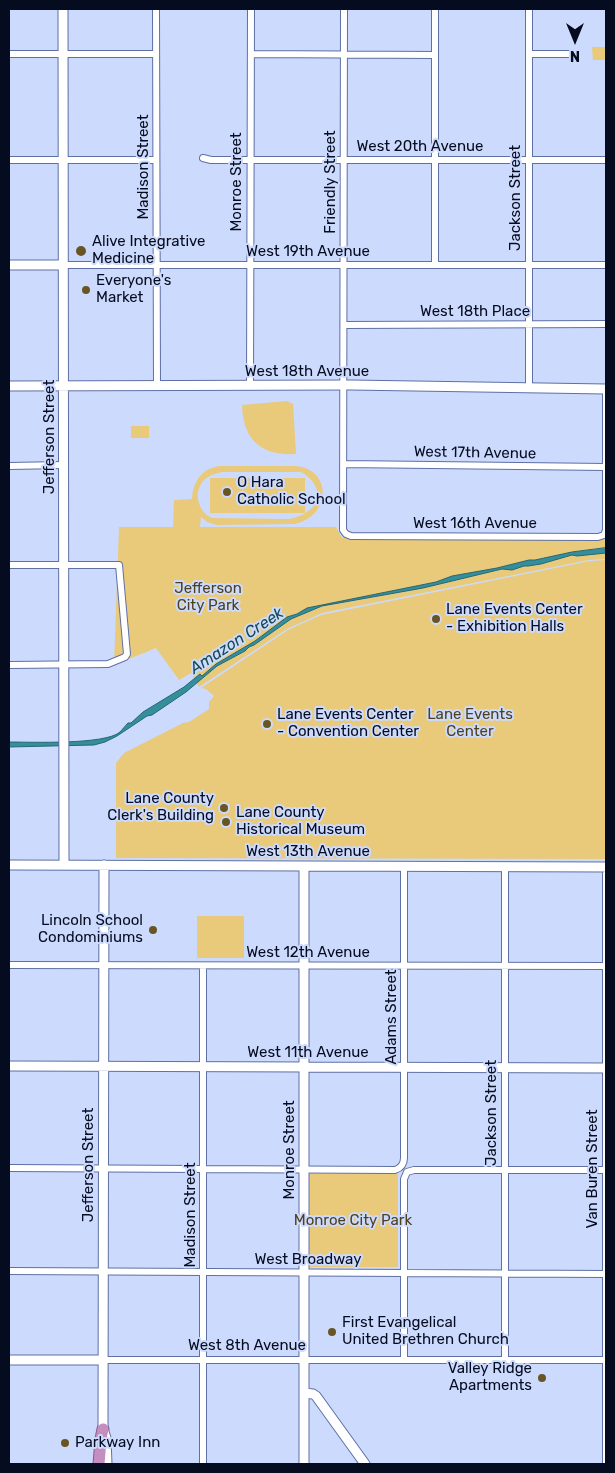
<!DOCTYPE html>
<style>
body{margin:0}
#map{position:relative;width:615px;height:1473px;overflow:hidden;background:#ccdafd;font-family:Rubik,sans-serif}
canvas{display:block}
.frame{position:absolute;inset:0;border:10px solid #060c1f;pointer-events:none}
.north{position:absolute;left:550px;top:15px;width:50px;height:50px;-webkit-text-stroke:4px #ccdafd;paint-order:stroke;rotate:180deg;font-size:14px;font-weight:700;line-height:20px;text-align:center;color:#060c1f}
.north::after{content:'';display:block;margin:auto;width:18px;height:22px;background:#060c1f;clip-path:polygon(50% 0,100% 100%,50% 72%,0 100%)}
</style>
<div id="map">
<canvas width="615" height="1473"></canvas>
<div class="frame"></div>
<div class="north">N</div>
</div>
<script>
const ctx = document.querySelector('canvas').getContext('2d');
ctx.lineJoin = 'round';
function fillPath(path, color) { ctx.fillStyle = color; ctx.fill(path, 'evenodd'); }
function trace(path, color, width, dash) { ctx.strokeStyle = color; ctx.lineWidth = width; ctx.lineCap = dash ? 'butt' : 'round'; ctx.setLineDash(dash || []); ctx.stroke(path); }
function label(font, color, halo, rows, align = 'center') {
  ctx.font = font + ' Rubik,sans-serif'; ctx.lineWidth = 4; ctx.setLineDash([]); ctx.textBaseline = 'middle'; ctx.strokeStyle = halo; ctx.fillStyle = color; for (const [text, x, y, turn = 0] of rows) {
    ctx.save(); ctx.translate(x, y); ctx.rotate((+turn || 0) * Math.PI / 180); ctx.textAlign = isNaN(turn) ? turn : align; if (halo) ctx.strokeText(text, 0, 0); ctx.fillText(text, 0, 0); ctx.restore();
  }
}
const green = new Path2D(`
 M592 47H606V60H593Z
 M287 401 293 404 296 454C261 456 243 440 242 405Z
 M131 426H149V438H131Z
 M219 466H296C331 469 333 515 295 524L217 525 207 522 201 517 200 527H336L342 538 601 539 606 536V559L589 560 322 613 287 629 199 687 191 673 179 680 156 648 114 665 119 527H173L174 500 192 499C193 482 201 469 219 466ZM223 472H301C329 488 319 514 289 519L212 518C196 511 192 487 208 477 212 474 218 473 223 472Z
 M210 478H305V513H210Z
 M606 560V859L116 858V763L124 753 183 723 189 722 209 709V702L214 696 206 689 201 688 288 630 321 615 590 561Z
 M197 916H244V958H197Z
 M309 1174H398V1267H309Z`);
const water = new Path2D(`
 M606 548V553L577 556 572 555 541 564 528 566H524L512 570 502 569 423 588 322 606 291 619 254 645 249 647 245 651 217 666 186 692 152 715 147 716 117 736 105 742 94 745 9 747V742C31 742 105 745 120 732 122 730 125 726 128 723H131L143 712 184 687 200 674 202 676 216 664 255 641 287 617 297 614 307 608 436 582 452 576 497 568 529 560H535L572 552Z`);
const street = new Path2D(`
 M156 9 157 386
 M344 9 343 530 346 534 351 536 598 537 604 535 606 530V389
 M529 9V387
 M9 54H156
 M251 54 435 55
 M529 54H575
 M203 158 211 160H606
 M9 160H156
 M63 265H606
 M435 265V9
 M344 325 606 324
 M250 386 251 9
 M344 464 606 467
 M9 466 63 465
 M9 565H119L127 654 125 657 108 664 9 665
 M9 965 606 966
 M9 1168 395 1170C401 1168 404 1164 404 1158V866
 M9 1271 606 1274
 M404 1359V1179L407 1172 414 1170H606
 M505 1359V867
 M103 1360H606
 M203 1464V966
 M606 1464V874`);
const secondary = new Path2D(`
 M63 9 64 865
 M9 265H63
 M9 386 351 385 606 389
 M9 865 606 867
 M104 865 103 1429 106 1438 107 1464
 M9 1066 606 1068
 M9 1360H103
 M304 1393 313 1394 316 1396 365 1464
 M304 1464V866`);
const highway = new Path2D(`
 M99 1464 101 1439 103 1429`);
const markers = [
 [81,251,6,"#685523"],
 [86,290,5,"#685523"],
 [227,492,5,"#685523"],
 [436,619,5,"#685523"],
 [267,724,5,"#685523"],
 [224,808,5,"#685523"],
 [226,822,5,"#685523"],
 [153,930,5,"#685523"],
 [332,1332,5,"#685523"],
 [542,1378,5,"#685523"],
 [65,1443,5,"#685523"]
];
const streetNames = [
 ["West 20th Avenue",420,147],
 ["Madison Street",144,167,-90],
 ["Monroe Street",237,182,-90],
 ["Friendly Street",331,182,-90],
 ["Jackson Street",516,198,-90],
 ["West 19th Avenue",308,252],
 ["West 18th Place",475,312],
 ["West 18th Avenue",307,372],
 ["Jefferson Street",50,437,-90],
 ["West 17th Avenue",475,453,1],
 ["West 16th Avenue",475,524],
 ["West 13th Avenue",308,852],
 ["West 12th Avenue",308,953],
 ["Adams Street",392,1017,-90],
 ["West 11th Avenue",308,1053],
 ["Jackson Street",492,1113,-90],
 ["Monroe Street",290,1150,-90],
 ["Jefferson Street",89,1165,-90],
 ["Van Buren Street",593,1169,-90],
 ["Madison Street",191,1215,-90],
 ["West Broadway",308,1260],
 ["West 8th Avenue",247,1346]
];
const poiNames = [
 ["Alive Integrative",92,242],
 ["Medicine",92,259],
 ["Everyone's",96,281],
 ["Market",96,298],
 ["O Hara",237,483],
 ["Catholic School",237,500],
 ["Lane Events Center",446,610],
 ["- Exhibition Halls",446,627],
 ["Lane Events Center",277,715],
 ["- Convention Center",277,732],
 ["Lane County",214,799,"right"],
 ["Clerk's Building",214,816,"right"],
 ["Lane County",236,813],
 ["Historical Museum",236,830],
 ["Lincoln School",143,921,"right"],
 ["Condominiums",143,938,"right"],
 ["First Evangelical",342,1323],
 ["United Brethren Church",342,1340],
 ["Valley Ridge",532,1369,"right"],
 ["Apartments",532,1386,"right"],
 ["Parkway Inn",75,1443]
];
const parkNames = [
 ["Jefferson",208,589],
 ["City Park",208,606],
 ["Lane Events",470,715],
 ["Center",470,732],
 ["Monroe City Park",353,1221]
];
const waterNames = [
 ["Amazon Creek",237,641,-33]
];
fillPath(green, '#e9ca7a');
fillPath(water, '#348e9b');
trace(water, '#266776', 1);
trace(street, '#5e70a4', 8);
trace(secondary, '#5e70a4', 11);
trace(highway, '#826088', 13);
trace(street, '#fff', 6);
trace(secondary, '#fff', 9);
trace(highway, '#c48ec1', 11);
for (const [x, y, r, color] of markers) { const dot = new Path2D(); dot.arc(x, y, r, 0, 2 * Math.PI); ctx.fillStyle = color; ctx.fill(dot); trace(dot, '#ccdafd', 2); }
label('15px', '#060c1f', '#ccdafd', streetNames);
label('15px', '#060c1f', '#ccdafd', poiNames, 'left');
label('15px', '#4e401d', '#ccdafd', parkNames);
label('italic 16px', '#154950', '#ccdafd', waterNames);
</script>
